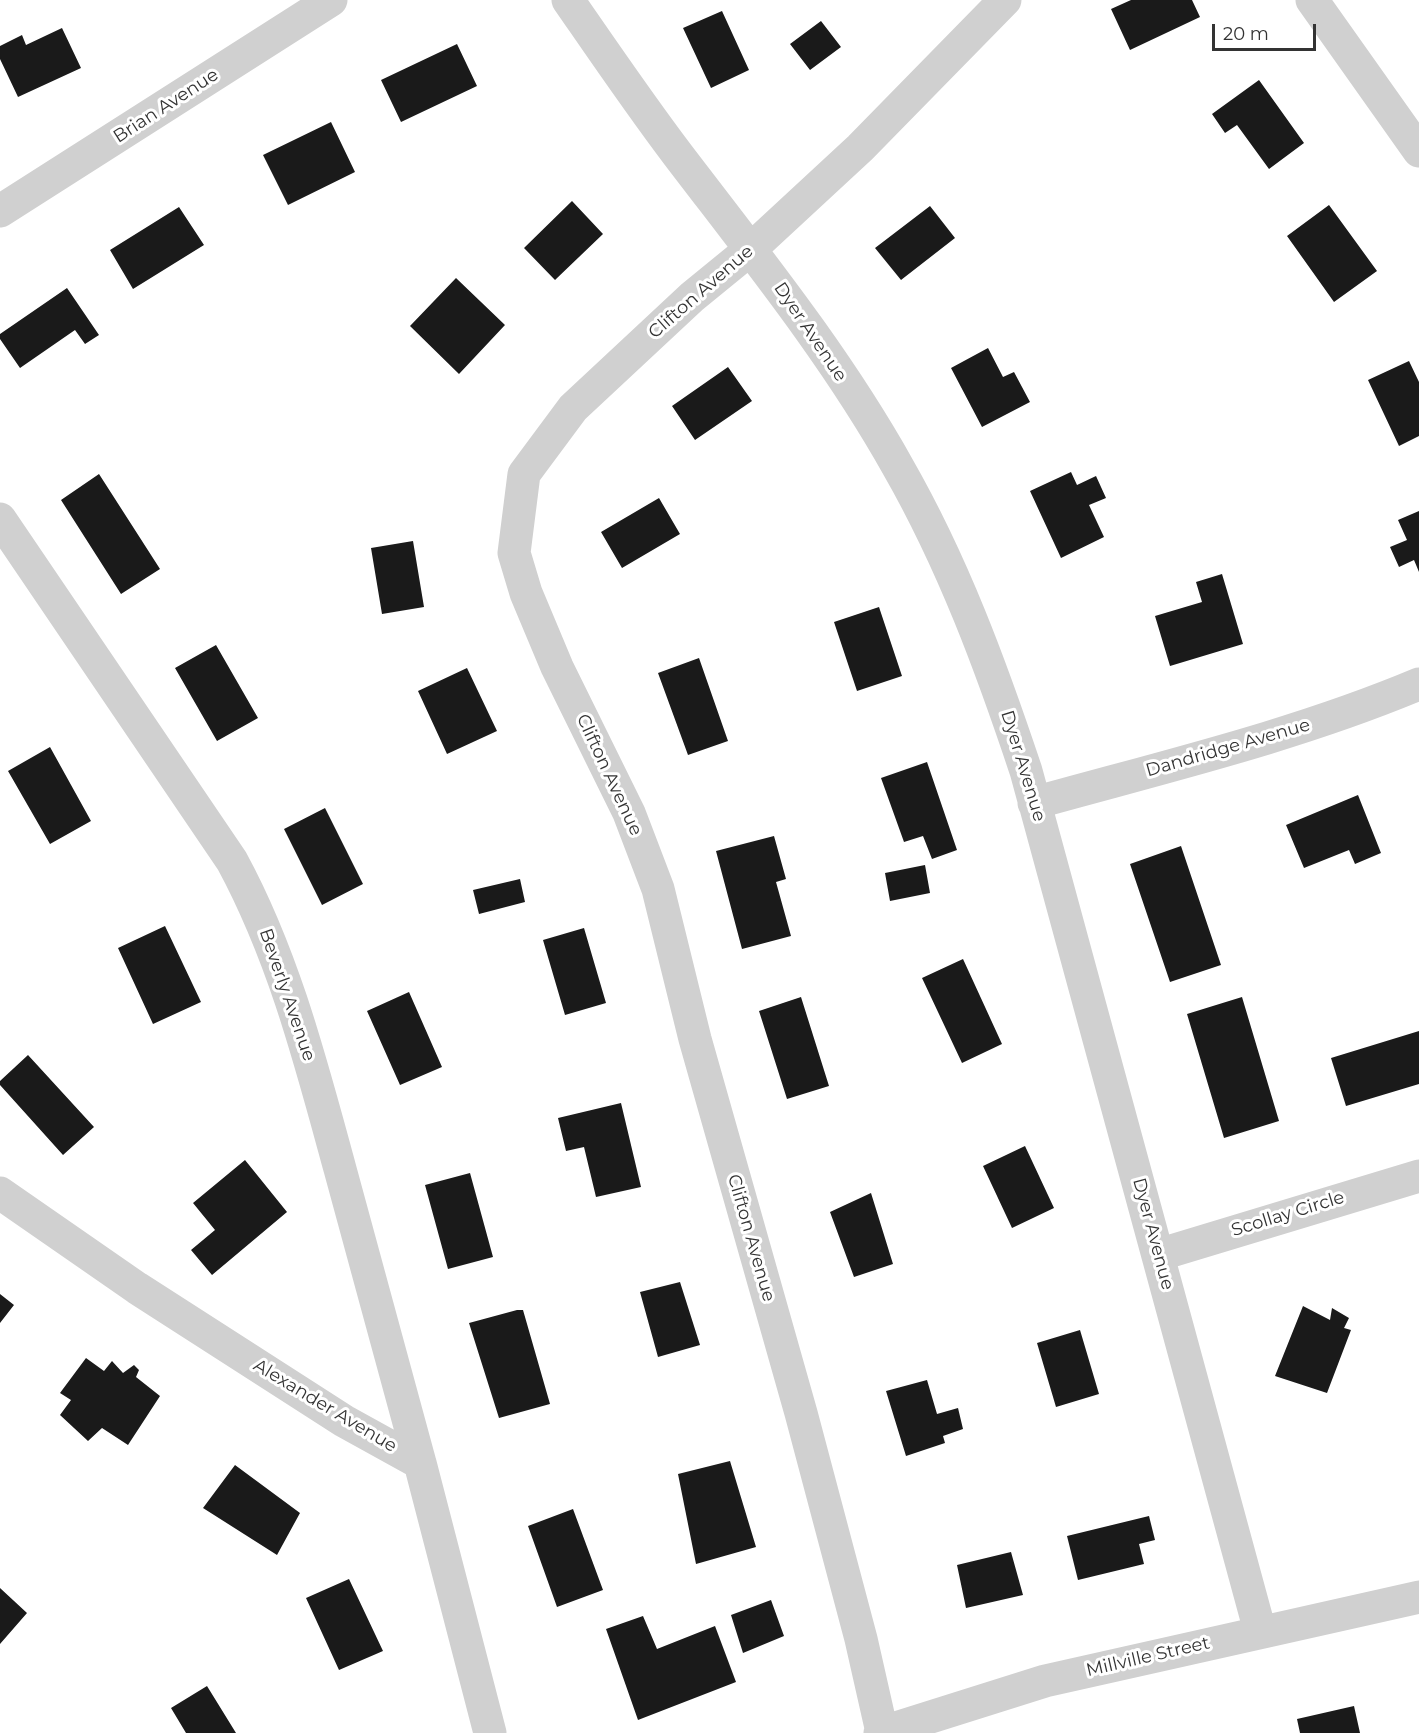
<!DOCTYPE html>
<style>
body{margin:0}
#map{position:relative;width:1419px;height:1733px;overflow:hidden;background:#fff;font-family:Montserrat,sans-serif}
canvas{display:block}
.scale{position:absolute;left:1212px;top:24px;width:104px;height:27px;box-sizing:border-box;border:3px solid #333;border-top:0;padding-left:8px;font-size:18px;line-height:21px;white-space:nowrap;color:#333;-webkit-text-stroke:4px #fff;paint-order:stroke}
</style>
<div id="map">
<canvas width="1419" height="1733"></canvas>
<div class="scale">20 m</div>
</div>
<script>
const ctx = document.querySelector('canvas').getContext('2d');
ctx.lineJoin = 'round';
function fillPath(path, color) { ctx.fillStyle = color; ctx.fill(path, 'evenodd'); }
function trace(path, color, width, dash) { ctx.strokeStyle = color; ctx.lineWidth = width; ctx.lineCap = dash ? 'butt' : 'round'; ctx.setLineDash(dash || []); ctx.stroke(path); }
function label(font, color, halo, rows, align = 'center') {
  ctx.font = font + ' Montserrat,sans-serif'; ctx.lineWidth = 6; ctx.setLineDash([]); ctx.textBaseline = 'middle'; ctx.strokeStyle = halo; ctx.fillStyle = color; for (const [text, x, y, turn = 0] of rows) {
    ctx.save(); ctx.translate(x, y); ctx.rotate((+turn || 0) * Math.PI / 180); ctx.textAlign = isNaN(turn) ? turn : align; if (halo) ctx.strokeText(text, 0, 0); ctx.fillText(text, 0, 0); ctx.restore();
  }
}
const building = new Path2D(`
 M1131 0H1192L1200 17 1130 50 1111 9Z
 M722 11 749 70 711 88 683 28Z
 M821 21 841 47 810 70 790 44Z
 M62 28 81 68 18 97 0 59V46L22 35 26 45Z
 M457 44 477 86 401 122 381 80Z
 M1259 80 1304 143 1269 169 1237 125 1225 133 1212 114Z
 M331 122 355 172 288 205 263 155Z
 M572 201 603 234 555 280 524 248Z
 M1329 205 1377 271 1334 302 1287 236Z
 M930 206 955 238 901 280 875 248Z
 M179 207 204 245 133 289 110 250Z
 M456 278 505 325 459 374 410 326Z
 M67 288 99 335 85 344 75 330 20 368 0 339V334Z
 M988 348 1003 377 1014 372 1030 402 982 427 951 368Z
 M1409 361 1419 382V436L1399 446 1368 380Z
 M728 367 752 401 695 440 672 406Z
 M1071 472 1077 485 1096 476 1106 498 1089 505 1104 537 1061 558 1030 491Z
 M99 474 160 569 121 594 61 500Z
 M659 498 680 534 622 568 601 532Z
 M1419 511V572L1414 560 1399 567 1390 547 1407 540 1398 520Z
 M413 541 424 607 382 614 371 548Z
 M1222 574 1243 644 1170 666 1155 616 1202 602 1196 582Z
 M879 607 902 676 857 691 834 622Z
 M216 645 258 718 217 741 175 668Z
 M699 658 728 741 688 755 658 673Z
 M467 668 497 731 447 754 418 691Z
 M50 747 91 821 50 844 8 771Z
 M927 762 957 850 932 859 923 836 904 842 881 778Z
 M1358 795 1381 853 1355 864 1349 850 1304 868 1286 825Z
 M325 808 363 884 322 905 284 829Z
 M774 836 786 879 776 882 791 936 742 949 716 851Z
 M1181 846 1221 965 1170 982 1130 864Z
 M925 865 930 893 890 901 885 873Z
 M520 879 525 902 479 914 473 890Z
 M165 926 201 1002 153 1024 118 948Z
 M584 928 606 1003 565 1015 543 940Z
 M963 959 1002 1044 962 1063 922 978Z
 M409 992 442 1067 400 1085 367 1011Z
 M801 997 829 1086 787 1099 759 1011Z
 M1242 997 1279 1121 1224 1138 1187 1014Z
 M1419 1031V1084L1346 1106 1331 1058Z
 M28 1055 94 1127 63 1155 0 1085V1081Z
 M621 1103 641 1187 596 1197 584 1147 566 1151 558 1118Z
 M1025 1146 1054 1208 1012 1228 983 1166Z
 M245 1160 287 1212 212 1275 191 1250 215 1230 193 1203Z
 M470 1173 493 1257 448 1269 425 1185Z
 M871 1193 893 1264 854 1277 830 1212Z
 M680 1282 700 1345 658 1357 640 1292Z
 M0 1294 14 1305 0 1323Z
 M1303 1306 1330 1320 1332 1308 1349 1318 1344 1328 1351 1330 1327 1393 1275 1376Z
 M517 1310H523L550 1404 499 1418 469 1323Z
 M1080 1330 1099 1394 1056 1407 1037 1343Z
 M86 1358 104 1371 112 1361 123 1373 134 1365 139 1370 136 1377 160 1396 128 1445 102 1428 88 1441 60 1415 71 1400 60 1393Z
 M927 1380 937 1414 958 1408 963 1429 943 1436 945 1443 906 1456 886 1391Z
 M730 1461 756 1547 696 1564 678 1474Z
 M235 1465 300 1513 277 1555 203 1508Z
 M573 1509 603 1590 557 1607 528 1526Z
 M1149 1516 1155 1540 1139 1544 1144 1564 1078 1580 1067 1536Z
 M1011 1552 1023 1595 966 1608 957 1565Z
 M349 1579 383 1651 339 1670 306 1598Z
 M0 1588 27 1613 0 1644Z
 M771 1600 784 1636 743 1653 731 1615Z
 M643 1616 657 1649 715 1626 736 1682 638 1720 606 1629Z
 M207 1686 236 1733H186L171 1708Z
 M1354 1706 1360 1733H1300L1297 1719Z`);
const minor = new Path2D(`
 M568 0C604 52 640 105 678 155 755 256 836 356 898 467 953 563 991 666 1026 771L1260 1631
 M1312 0 1419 151
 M0 211 331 0
 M0 519 232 861C284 957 311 1063 340 1169 366 1267 393 1365 420 1463
 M1034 803C1163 767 1295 736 1419 684
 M0 1193 137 1288 344 1421 420 1463 490 1733
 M1158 1255 1419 1176
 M882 1732 861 1639 801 1413 695 1039 658 889 629 813 557 667 526 593 514 553 524 474 573 408 692 297 752 248 860 148 1005 0
 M880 1733 1045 1681 1419 1597`);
const streetNames = [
 ["Brian Avenue",166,106,-33],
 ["Clifton Avenue",701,292,-41],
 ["Dyer Avenue",810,332,56],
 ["Dandridge Avenue",1228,748,-16],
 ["Dyer Avenue",1023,766,73],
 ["Clifton Avenue",609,775,65],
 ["Beverly Avenue",287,995,71],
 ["Scollay Circle",1288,1214,-17],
 ["Dyer Avenue",1153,1234,75],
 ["Clifton Avenue",751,1238,74],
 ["Alexander Avenue",325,1406,31],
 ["Millville Street",1148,1657,-13]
];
fillPath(building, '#1a1a1a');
trace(minor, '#d0d0d0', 33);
label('18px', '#333', '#fff', streetNames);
</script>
